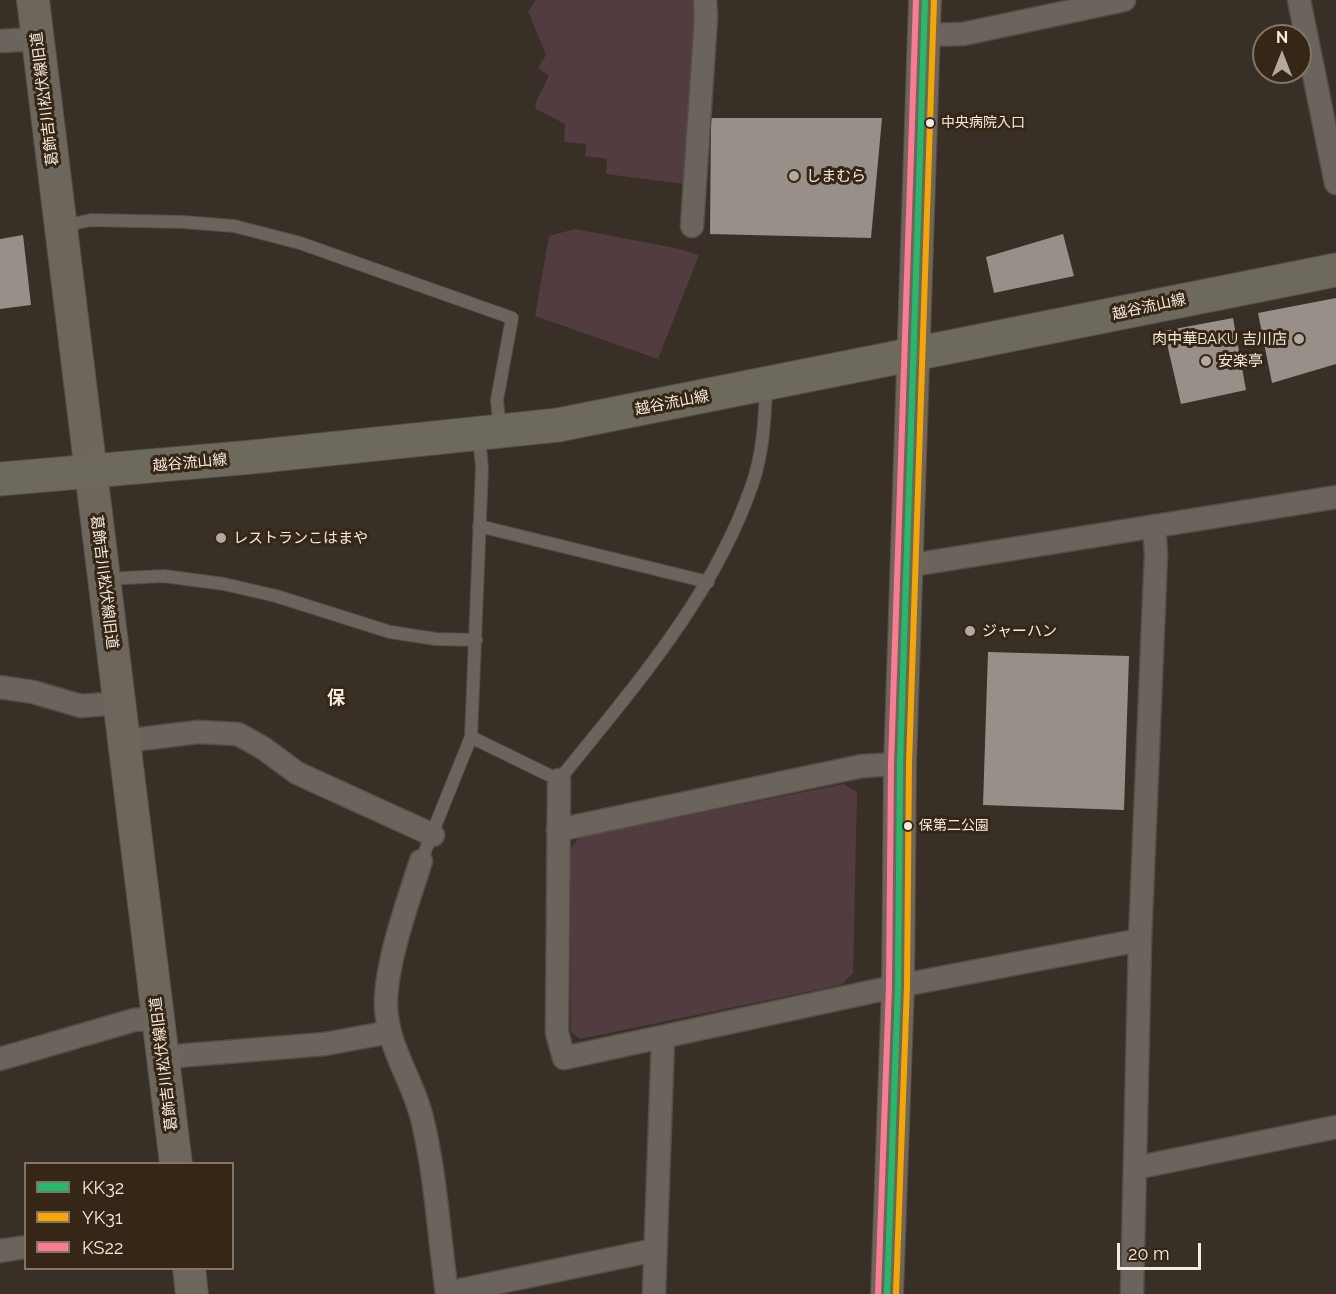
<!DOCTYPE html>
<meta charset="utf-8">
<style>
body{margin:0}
#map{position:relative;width:1336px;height:1294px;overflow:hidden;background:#383027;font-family:Raleway,sans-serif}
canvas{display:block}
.legend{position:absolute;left:24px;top:1162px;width:210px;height:108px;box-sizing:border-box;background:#352615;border:2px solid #827566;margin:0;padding:8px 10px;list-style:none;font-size:18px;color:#f5ebe0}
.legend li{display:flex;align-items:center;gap:12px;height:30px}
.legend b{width:30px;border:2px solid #827566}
.north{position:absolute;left:1252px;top:24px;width:60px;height:60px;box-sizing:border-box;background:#352615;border:2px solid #827566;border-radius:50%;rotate:0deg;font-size:16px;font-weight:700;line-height:24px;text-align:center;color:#f5ebe0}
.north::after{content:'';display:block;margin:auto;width:21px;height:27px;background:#b3aa9f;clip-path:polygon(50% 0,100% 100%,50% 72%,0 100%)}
.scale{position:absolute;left:1117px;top:1243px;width:84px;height:27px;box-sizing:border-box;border:3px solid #f5ebe0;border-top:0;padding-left:8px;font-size:18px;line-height:21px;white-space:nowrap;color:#f5ebe0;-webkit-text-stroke:4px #352615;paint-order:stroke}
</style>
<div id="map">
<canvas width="1336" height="1294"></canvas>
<ul class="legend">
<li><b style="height:8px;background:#20bc6c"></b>KK32</li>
<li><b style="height:8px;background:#f7a600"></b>YK31</li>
<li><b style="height:8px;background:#fe7a93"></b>KS22</li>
</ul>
<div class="north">N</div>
<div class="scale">20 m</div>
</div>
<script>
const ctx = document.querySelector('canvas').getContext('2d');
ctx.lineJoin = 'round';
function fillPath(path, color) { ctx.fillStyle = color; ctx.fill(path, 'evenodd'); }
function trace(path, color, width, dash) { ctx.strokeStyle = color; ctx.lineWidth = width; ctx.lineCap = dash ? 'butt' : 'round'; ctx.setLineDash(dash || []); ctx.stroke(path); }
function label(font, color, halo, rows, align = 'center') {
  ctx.font = font + ' Raleway,"Noto Sans JP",sans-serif'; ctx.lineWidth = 6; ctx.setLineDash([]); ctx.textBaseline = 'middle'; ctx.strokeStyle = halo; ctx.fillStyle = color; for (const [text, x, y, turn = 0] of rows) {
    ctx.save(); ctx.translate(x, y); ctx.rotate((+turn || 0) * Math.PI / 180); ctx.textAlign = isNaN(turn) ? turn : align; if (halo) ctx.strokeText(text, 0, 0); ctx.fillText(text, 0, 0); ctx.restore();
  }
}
const green = new Path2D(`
 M536 0H697L685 184 606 174 607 159 585 156 586 144 564 142 565 124 536 109 535 104 549 76 538 68 546 55 528 11Z
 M575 229 675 248 699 255 658 359 535 316 549 236Z
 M844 784 857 792 853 973 841 985 580 1039 571 1032 570 849 580 837Z`);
const building = new Path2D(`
 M711 118H882L871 238 710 234Z
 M1063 234 1074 276 994 293 986 257Z
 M23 235 31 305 0 309V239Z
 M1336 298V364L1272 383 1258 313Z
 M1233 318 1246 390 1181 404 1164 331Z
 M988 652 1129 656 1124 810 983 805Z`);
const lane = new Path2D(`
 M63 226 91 220 183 222 234 226 300 243 512 318 497 400 500 431
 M479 526 708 582
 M105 579 164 576 224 584 276 596 390 632 436 639 476 640
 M471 737 559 780C633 688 713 598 752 485 763 454 765 418 766 386
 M421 861 471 737 482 469 479 435`);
const street = new Path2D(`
 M1299 0 1336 183
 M924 35 963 34 1124 0
 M0 41 38 39
 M692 226 706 17 705 0
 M906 566 1336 497
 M0 687 33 692 81 706 119 703
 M124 741 198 732 238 734 263 748 297 773 433 835
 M559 780 557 1033 564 1058 898 986 1140 940
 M558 830 862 766 900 764
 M421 861C408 901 385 965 386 1006 387 1046 413 1081 422 1118 436 1176 439 1236 447 1294
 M164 1057 325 1044 390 1032
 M0 1059 134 1020 159 1018
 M1135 1168 1336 1127
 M0 1251 26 1247
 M447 1293 655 1250
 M654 1294 663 1038
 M1132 1294 1140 940 1156 554 1154 526`);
const secondary = new Path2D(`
 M33 0 176 1164
 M189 1268 192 1294
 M887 1294 898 986 900 764 925 0`);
const primary = new Path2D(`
 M0 479 252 457 558 425 1336 270`);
const bus1 = new Path2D(`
 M887 1294 898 986 900 764 925 0`);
const bus2 = new Path2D(`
 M896 1294 907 986 909 764 934 0`);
const bus3 = new Path2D(`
 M878 1294 889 986 891 764 916 0`);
const markers = [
 [930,123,5,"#f5ebe0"],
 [794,176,6,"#b3aa9f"],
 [1299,339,6,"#b3aa9f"],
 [1206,361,6,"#b3aa9f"],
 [221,538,6,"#b3aa9f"],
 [970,631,6,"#b3aa9f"],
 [908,826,5,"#f5ebe0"]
];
const busNames = [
 ["中央病院入口",941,123],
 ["保第二公園",919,826]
];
const streetNames = [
 ["葛飾吉川松伏線旧道",45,99,-97],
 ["越谷流山線",1149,307,-12],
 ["越谷流山線",672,403,-11],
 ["越谷流山線",190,463,-5],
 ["葛飾吉川松伏線旧道",104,582,83],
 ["葛飾吉川松伏線旧道",164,1064,-97]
];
const poiNames = [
 ["しまむら",806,176],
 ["肉中華BAKU 吉川店",1287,339,"right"],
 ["安楽亭",1218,361],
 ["レストランこはまや",233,538],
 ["ジャーハン",982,631]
];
const quarterNames = [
 ["保",336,699]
];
fillPath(green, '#523c40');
fillPath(building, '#998f89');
trace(lane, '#564e46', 14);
trace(street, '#564e46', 25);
trace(secondary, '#564e46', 34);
trace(primary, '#564e46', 35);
trace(lane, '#6a645d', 12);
trace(street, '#6a645d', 22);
trace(secondary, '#6d665d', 32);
trace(primary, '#6e695d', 33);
trace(bus1, '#20bc6c', 6);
trace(bus2, '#f7a600', 6);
trace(bus3, '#fe7a93', 6);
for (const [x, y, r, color] of markers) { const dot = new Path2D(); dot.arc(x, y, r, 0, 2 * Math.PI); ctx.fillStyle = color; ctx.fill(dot); trace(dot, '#352615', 2); }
label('14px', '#f5ebe0', '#352615', busNames, 'left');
label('15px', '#f5ebe0', '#352615', streetNames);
label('15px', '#f5ebe0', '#352615', poiNames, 'left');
label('bold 18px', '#f5ebe0', '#352615', quarterNames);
</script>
